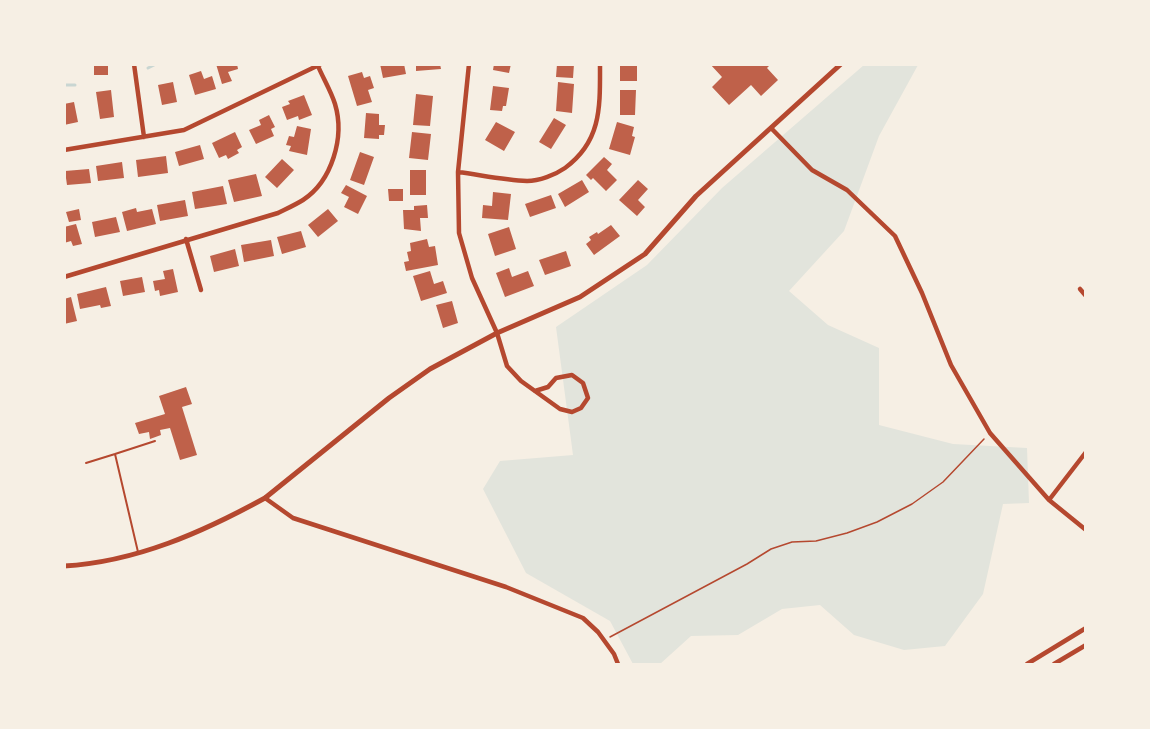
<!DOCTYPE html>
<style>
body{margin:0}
#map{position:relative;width:1150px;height:729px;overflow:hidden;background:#f6efe4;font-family:Figtree,sans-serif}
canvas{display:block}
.frame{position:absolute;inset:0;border:66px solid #f6efe4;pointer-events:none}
</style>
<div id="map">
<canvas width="1150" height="729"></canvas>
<div class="frame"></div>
</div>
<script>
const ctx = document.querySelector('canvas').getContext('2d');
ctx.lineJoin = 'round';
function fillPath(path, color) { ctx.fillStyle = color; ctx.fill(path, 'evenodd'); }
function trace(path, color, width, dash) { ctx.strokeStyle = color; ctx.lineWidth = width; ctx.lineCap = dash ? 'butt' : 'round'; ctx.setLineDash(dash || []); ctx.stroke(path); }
const green = new Path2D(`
 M864 65H918L879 136 844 231 789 291 828 325 879 348V425L953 444 1027 448 1029 503 1003 504 983 594 945 646 904 650 854 635 820 605 782 609 738 635 691 636 660 664H633L610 621 526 573 483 489 500 461 573 455 556 327 647 265 722 188Z`);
const stream = new Path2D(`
 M148 68 156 64
 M64 85H75`);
const building = new Path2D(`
 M94 64H108V75H94Z
 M216 64H237L238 69 228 72 232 81 222 84Z
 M380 64H404L406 74 383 78Z
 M416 64H440L441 69 416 71Z
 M494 64H511L509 73 493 70Z
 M557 64H574L573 78 556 77Z
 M620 64H637V81H620Z
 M710 64H771L767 68 778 80 761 96 751 85 729 105 712 87 722 77Z
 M201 71 204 79 212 76 216 89 195 95 189 75Z
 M362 72 364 78 370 76 374 88 368 90 372 102 357 106 348 76Z
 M173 82 177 102 162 105 158 85Z
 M558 82 574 84 572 113 556 111Z
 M493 86 509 88 506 106H503L502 111 490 110Z
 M111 90 114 117 100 119 96 92Z
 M620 90H636L635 115H620Z
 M416 94 433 96 430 126 413 125Z
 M304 95 312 115 299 120 298 116 287 120 282 107 290 104 288 101Z
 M74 102 78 122 64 125V104Z
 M366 113 379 114V125H385L384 135H379V139L364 138Z
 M269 115 275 127 271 129 274 136 256 144 249 130 261 125 259 120Z
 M554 118 566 125 551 149 539 142Z
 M496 122 515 132 504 151 485 140Z
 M617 122 634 127 632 136 635 137 630 155 609 149Z
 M297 126 311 129 307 155 289 151 291 146 286 145 289 136 294 137Z
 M235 132 242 147 237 150 239 153 228 159 226 155 219 158 212 143Z
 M412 132 431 134 428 160 409 158Z
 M200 145 204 159 179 166 175 152Z
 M360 152 374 157 364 185 350 180Z
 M166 156 168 173 138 177 136 160Z
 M604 157 612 164 607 170 617 180 606 191 593 178 591 180 586 175Z
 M282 159 294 170 277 188 265 177Z
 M122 162 124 178 98 181 96 166Z
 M89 169 91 183 67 185 65 171Z
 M410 170H426V195H410Z
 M256 174 262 196 234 202 228 180Z
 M582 180 589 192 565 207 558 194Z
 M638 180 648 189 638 200 645 207 637 216 619 200Z
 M346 185 367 196 358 214 344 207 349 197 341 193Z
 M223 186 227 204 195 209 192 192Z
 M388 189H403V201H389Z
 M493 192 511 194 508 220 482 218 483 205 492 206Z
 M551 195 556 208 530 217 525 204Z
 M185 200 188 216 160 221 157 205Z
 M427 205 428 218H420L421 231 404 229 403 210H414V206Z
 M136 208 137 212 152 209 156 224 127 231 122 212Z
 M79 209 81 220 69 222 66 212Z
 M328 209 338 221 318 237 308 225Z
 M116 217 120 232 95 237 92 222Z
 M76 224 82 244 73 246 71 241 64 243V227Z
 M611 225 620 236 594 255 586 244 591 240 589 237 597 232 598 234Z
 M509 227 516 249 495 256 488 234Z
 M301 231 306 247 282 254 277 237Z
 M427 239 429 247 435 246 438 265 406 271 404 262 409 261 407 252 411 251 410 243Z
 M271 240 274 256 244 262 241 245Z
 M235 249 239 266 214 272 210 256Z
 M566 251 571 266 545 275 539 260Z
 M509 268 512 277 528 271 534 286 505 297 496 273Z
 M173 269 178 292 160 296 159 290 155 291 153 281 165 279 163 271Z
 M430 271 434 284 443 281 447 293 421 301 413 276Z
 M142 277 145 292 123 296 120 281Z
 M106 287 111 306 101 308 100 305 80 309 77 294Z
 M71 297 77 321 64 324V299Z
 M452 301 458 323 443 328 436 305Z
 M186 387 192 404 182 407 197 455 180 460 170 428 160 430 161 435 150 439 149 432 139 434 135 423 165 414 159 396Z`);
const path = new Path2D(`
 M610 637 747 564 771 549 792 542 816 541 847 533 877 522 912 504 943 482 984 439`);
const service = new Path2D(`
 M115 454 155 441
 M86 463 115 454 138 552`);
const minor = new Path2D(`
 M134 64 144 137
 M469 64 458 172 459 233 472 278 497 333 507 366 521 381 560 409 572 412 581 408 588 398 583 383 572 375 556 378 548 387 535 391
 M771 128 812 170 847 190 895 236 922 293 951 365 990 433 1049 500
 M64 150 184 130 321 64
 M458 172C481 175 504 180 527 181 539 181 555 175 565 168 602 141 600 106 600 64
 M186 239 201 290
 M64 277 278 213C286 209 295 205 303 200 332 181 345 137 335 104 331 91 323 78 318 66
 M1080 289 1086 296
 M1086 452 1049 500 1086 530
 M265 498 293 518 506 587 583 618 598 632 614 654 618 664
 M1027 664 1086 628
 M1054 664 1086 645`);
const tertiary = new Path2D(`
 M64 566C136 562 203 532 265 498L389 398 430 369 497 333 580 297 645 254 696 196 841 64`);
fillPath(green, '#e2e4dc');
trace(stream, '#c9d6d2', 3);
fillPath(building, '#bf614a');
trace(path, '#b5482f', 1.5);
trace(service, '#b5482f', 2);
trace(minor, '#b5482f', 4.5);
trace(tertiary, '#b5482f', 5);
</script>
